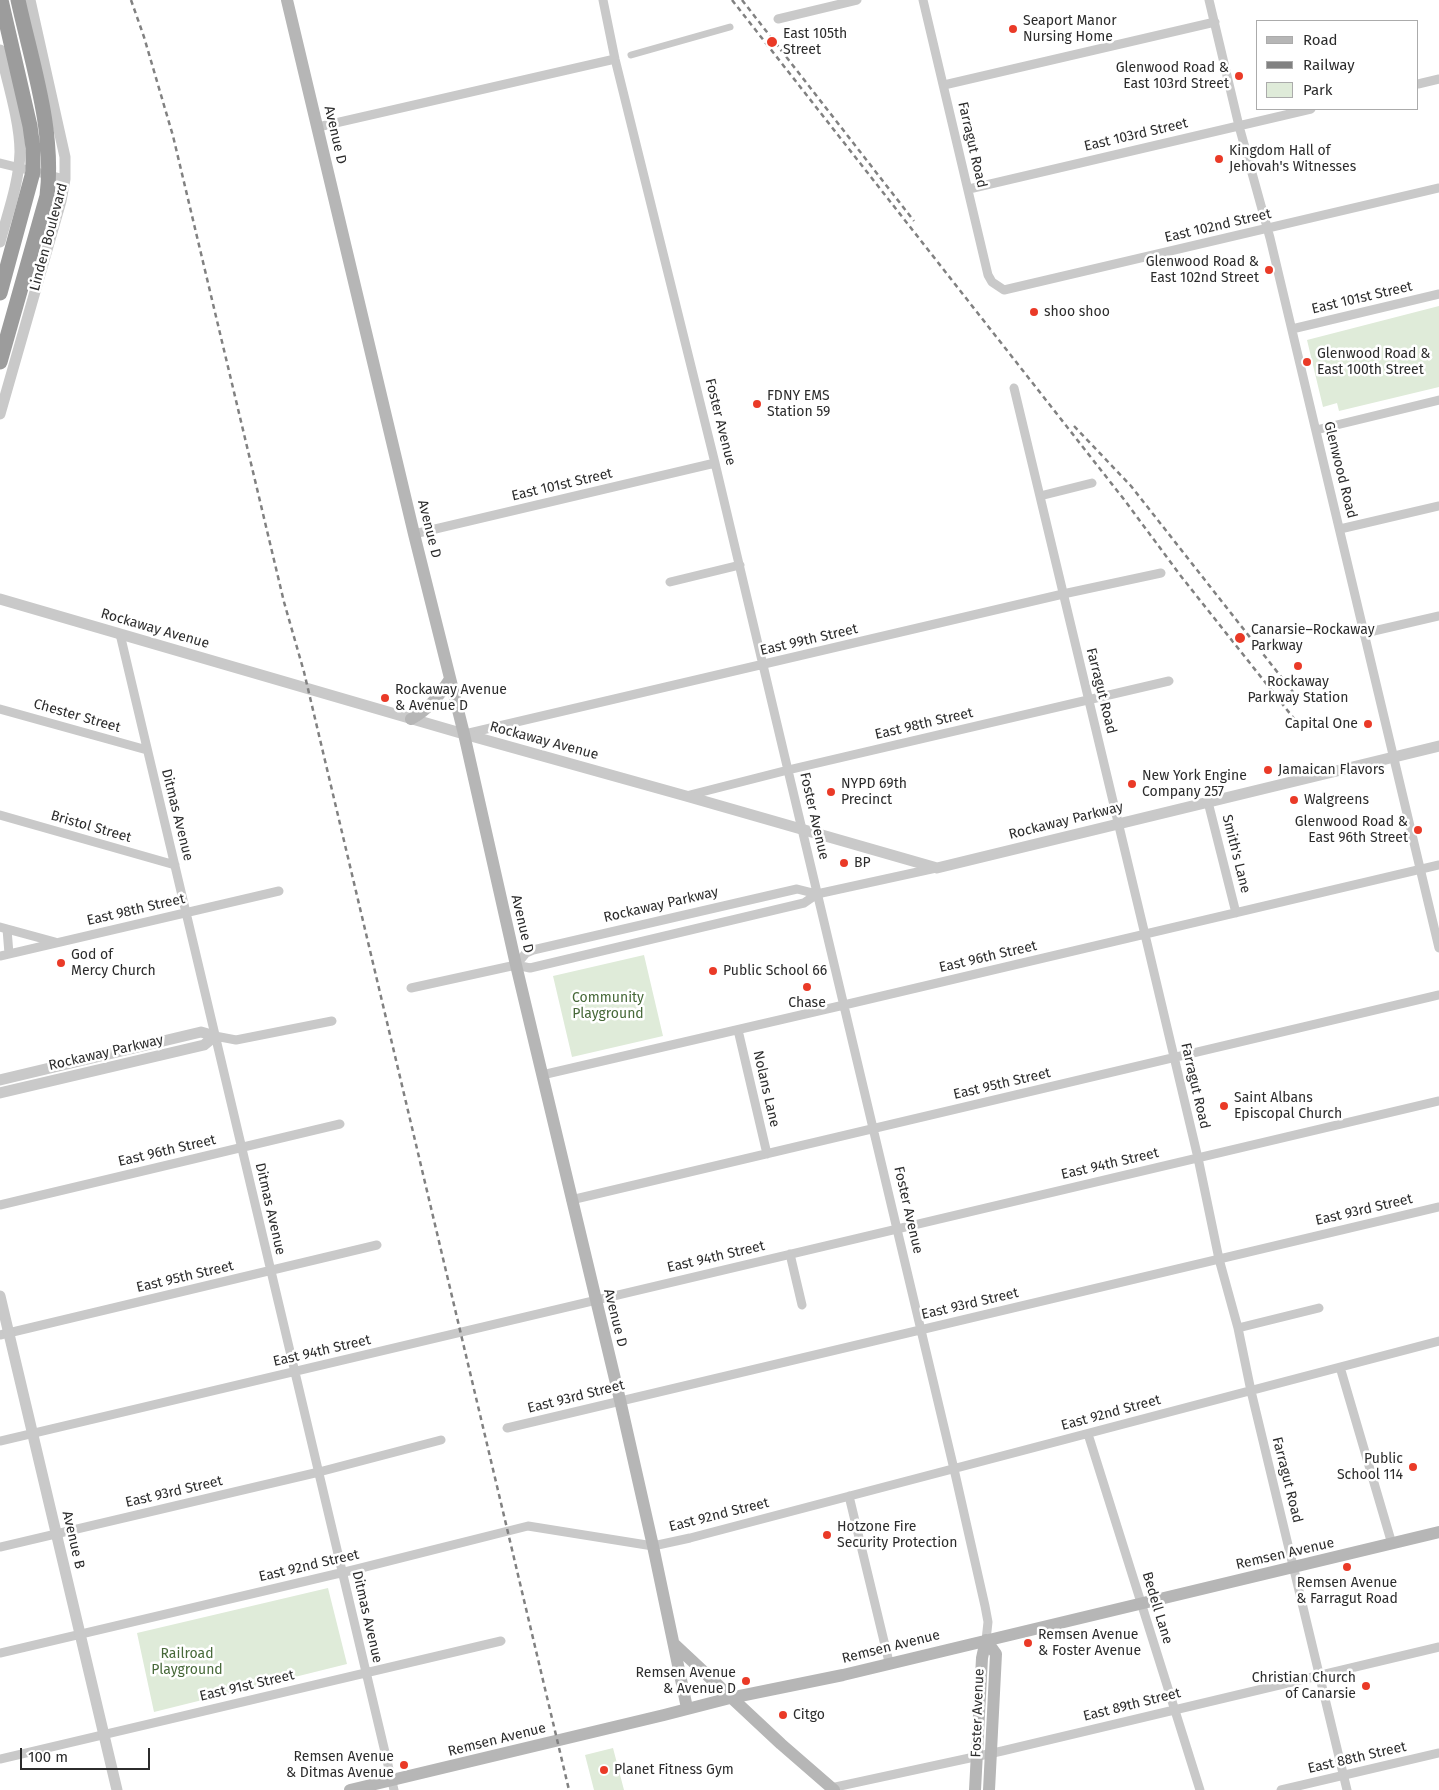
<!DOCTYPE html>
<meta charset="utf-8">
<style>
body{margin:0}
#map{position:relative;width:1439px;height:1790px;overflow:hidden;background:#fff;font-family:"Fira Sans",sans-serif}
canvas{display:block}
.legend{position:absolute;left:1256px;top:20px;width:162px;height:90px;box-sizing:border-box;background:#fff;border:1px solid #ababab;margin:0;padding:6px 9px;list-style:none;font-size:15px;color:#2c2c2c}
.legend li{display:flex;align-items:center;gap:10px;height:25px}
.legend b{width:25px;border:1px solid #ababab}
.scale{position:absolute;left:20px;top:1748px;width:130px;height:22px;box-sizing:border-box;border:2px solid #2c2c2c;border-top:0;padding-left:6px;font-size:15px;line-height:18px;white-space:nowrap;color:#2c2c2c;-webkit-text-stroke:4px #fff;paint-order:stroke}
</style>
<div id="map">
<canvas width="1439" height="1790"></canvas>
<ul class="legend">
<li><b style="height:6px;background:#b6b6b6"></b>Road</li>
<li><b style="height:6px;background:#818181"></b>Railway</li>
<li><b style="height:14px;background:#dfebd9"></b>Park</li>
</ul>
<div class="scale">100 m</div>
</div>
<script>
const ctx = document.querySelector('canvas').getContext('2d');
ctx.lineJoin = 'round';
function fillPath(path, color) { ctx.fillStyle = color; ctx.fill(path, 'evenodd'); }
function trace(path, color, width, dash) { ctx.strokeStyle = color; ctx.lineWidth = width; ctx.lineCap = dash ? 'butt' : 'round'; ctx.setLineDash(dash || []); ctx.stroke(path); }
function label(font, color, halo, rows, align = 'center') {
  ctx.font = font + ' "Fira Sans",sans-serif'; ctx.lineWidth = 5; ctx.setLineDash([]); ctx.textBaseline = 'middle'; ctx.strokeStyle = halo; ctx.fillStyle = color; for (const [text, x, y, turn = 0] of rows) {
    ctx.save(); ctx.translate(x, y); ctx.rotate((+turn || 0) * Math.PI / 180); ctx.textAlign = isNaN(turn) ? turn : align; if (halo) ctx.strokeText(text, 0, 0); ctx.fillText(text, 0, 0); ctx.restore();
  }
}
const green = new Path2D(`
 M1439 306V387L1339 411 1337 403 1323 407 1307 340Z
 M644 955 663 1036 572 1057 553 976Z
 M328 1588 347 1664 154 1712 137 1633Z
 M613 1748 624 1790H594L585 1755Z`);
const pedestrian = new Path2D(`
 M631 55 730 27`);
const minor = new Path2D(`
 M603 0 615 59 715 463 954 1469 985 1606 988 1622 986 1640
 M923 0 988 275 992 282 1004 290 1439 188
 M1209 0 1239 126 1270 238 1439 948
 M778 19 857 0
 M1418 84 1439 79
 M944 85 1215 22
 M318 127 615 59
 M0 163 65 179
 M969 189 1311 109
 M1292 329 1439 294
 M1014 388 1147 943 1198 1158 1219 1259 1238 1328 1251 1391 1347 1790
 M1316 430 1439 400
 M1040 496 1092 483
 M1340 529 1439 506
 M414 534 715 463
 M670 582 740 565
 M1365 633 1439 616
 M120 634 394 1790
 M0 709 147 750
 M465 734 1063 594 1161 573
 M686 796 788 770 1169 681
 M1208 802 1236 913
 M0 815 175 865
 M0 927 55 942
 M7 929 9 954
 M0 956 279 891
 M516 965 526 953 533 950 797 889 817 894
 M411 988 516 965 530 968 804 903 817 894 936 868
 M738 1030 767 1154
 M215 1036 236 1040 332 1021
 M542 1075 844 1005 1439 865
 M571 1200 1439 995
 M0 1205 340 1124
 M790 1254 802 1305
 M1238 1328 1319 1308
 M0 1335 377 1245
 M1340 1367 1392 1544
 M507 1428 1439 1207
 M1088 1434 1200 1790
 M0 1441 1439 1101
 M849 1496 889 1662
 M0 1547 319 1472 441 1440
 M0 1653 353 1570 528 1526 653 1546 690 1538 1439 1341
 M0 1759 501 1641
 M831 1788 1002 1751 1439 1647
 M1281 1790 1439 1753`);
const tertiary = new Path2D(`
 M0 50C7 81 20 121 20 152 19 183 8 212 0 242
 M0 414 61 201 65 179V157L30 0
 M0 599 464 734 686 796 937 868 1439 746
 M0 1080 201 1032 215 1036
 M0 1093 204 1045 215 1036
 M0 1296 117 1790`);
const secondary = new Path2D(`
 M287 0 414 534 464 734 516 965 620 1400 653 1546 687 1708
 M411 719C429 709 439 696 450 679
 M986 1640 996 1654 989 1790
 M674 1644 781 1744 834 1790
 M350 1790 664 1715 730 1698 843 1675 1439 1532
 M975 1790 982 1658 986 1640`);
const trunk = new Path2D(`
 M0 293 33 172V148L30 126 1 0
 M0 362 47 196C55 130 32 64 18 0`);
const rail = new Path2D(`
 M131 0 144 37 173 136 284 602 304 672 569 1790
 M732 0 1126 502 1180 575 1303 730
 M742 0 914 221
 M1074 426 1131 486 1293 692`);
const markers = [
 [1013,29,5,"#ea3a27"],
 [772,42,6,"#ea3a27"],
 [1239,76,5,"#ea3a27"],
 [1219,159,5,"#ea3a27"],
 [1269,270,5,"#ea3a27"],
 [1034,312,5,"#ea3a27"],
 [1307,362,5,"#ea3a27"],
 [757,404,5,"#ea3a27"],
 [1240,638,6,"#ea3a27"],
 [1298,666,5,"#ea3a27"],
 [385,698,5,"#ea3a27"],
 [1368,724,5,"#ea3a27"],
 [1268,770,5,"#ea3a27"],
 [1132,784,5,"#ea3a27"],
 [831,792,5,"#ea3a27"],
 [1294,800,5,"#ea3a27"],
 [1418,830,5,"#ea3a27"],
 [844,863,5,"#ea3a27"],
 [61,963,5,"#ea3a27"],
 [713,971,5,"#ea3a27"],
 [807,987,5,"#ea3a27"],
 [1224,1106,5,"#ea3a27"],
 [1413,1467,5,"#ea3a27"],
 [827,1535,5,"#ea3a27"],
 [1347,1567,5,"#ea3a27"],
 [1028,1643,5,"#ea3a27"],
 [746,1681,5,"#ea3a27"],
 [1366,1686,5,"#ea3a27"],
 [783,1715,5,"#ea3a27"],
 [404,1765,5,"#ea3a27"],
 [604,1770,5,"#ea3a27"]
];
const poiNames = [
 ["Seaport Manor",1023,21],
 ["Nursing Home",1023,37],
 ["East 105th",783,34],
 ["Street",783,50],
 ["Glenwood Road &",1229,68,"right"],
 ["East 103rd Street",1229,84,"right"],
 ["Kingdom Hall of",1229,151],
 ["Jehovah's Witnesses",1229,167],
 ["Glenwood Road &",1259,262,"right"],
 ["East 102nd Street",1259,278,"right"],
 ["shoo shoo",1044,312],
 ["Glenwood Road &",1317,354],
 ["East 100th Street",1317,370],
 ["FDNY EMS",767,396],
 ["Station 59",767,412],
 ["Canarsie–Rockaway",1251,630],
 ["Parkway",1251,646],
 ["Rockaway",1298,682,"center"],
 ["Parkway Station",1298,698,"center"],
 ["Rockaway Avenue",395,690],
 ["& Avenue D",395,706],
 ["Capital One",1358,724,"right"],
 ["Jamaican Flavors",1278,770],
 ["New York Engine",1142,776],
 ["Company 257",1142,792],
 ["NYPD 69th",841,784],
 ["Precinct",841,800],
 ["Walgreens",1304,800],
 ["Glenwood Road &",1408,822,"right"],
 ["East 96th Street",1408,838,"right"],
 ["BP",854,863],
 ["God of",71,955],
 ["Mercy Church",71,971],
 ["Public School 66",723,971],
 ["Chase",807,1003,"center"],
 ["Saint Albans",1234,1098],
 ["Episcopal Church",1234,1114],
 ["Public",1403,1459,"right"],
 ["School 114",1403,1475,"right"],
 ["Hotzone Fire",837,1527],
 ["Security Protection",837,1543],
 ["Remsen Avenue",1347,1583,"center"],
 ["& Farragut Road",1347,1599,"center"],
 ["Remsen Avenue",1038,1635],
 ["& Foster Avenue",1038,1651],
 ["Remsen Avenue",736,1673,"right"],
 ["& Avenue D",736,1689,"right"],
 ["Christian Church",1356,1678,"right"],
 ["of Canarsie",1356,1694,"right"],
 ["Citgo",793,1715],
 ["Remsen Avenue",394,1757,"right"],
 ["& Ditmas Avenue",394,1773,"right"],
 ["Planet Fitness Gym",614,1770]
];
const streetNames = [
 ["Avenue D",335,135,77],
 ["East 103rd Street",1136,135,-13],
 ["Farragut Road",972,145,77],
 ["East 102nd Street",1218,226,-13],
 ["Linden Boulevard",49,237,-75],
 ["East 101st Street",1362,298,-13],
 ["Foster Avenue",720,422,76],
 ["Glenwood Road",1340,470,76],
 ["East 101st Street",562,485,-13],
 ["Avenue D",429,529,76],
 ["Rockaway Avenue",155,629,16],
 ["East 99th Street",809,640,-13],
 ["Farragut Road",1101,691,76],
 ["Chester Street",77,716,16],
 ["East 98th Street",924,724,-13],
 ["Rockaway Avenue",544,741,15],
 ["Ditmas Avenue",177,815,76],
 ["Foster Avenue",814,816,77],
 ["Rockaway Parkway",1066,821,-14],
 ["Bristol Street",91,827,16],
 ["Smith's Lane",1236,854,76],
 ["Rockaway Parkway",661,905,-13],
 ["East 98th Street",136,910,-13],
 ["Avenue D",522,924,77],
 ["East 96th Street",988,957,-13],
 ["Rockaway Parkway",106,1053,-13],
 ["East 95th Street",1002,1084,-13],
 ["Farragut Road",1195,1086,77],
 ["Nolans Lane",766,1089,77],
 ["East 96th Street",167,1151,-13],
 ["East 94th Street",1110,1164,-13],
 ["Ditmas Avenue",270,1209,77],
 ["Foster Avenue",908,1210,77],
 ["East 93rd Street",1364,1210,-13],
 ["East 94th Street",716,1257,-13],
 ["East 95th Street",185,1277,-13],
 ["East 93rd Street",970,1304,-13],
 ["Avenue D",615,1318,76],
 ["East 94th Street",322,1351,-13],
 ["East 93rd Street",576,1397,-14],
 ["East 92nd Street",1111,1413,-15],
 ["Farragut Road",1287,1480,76],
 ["East 93rd Street",174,1492,-13],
 ["East 92nd Street",719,1515,-14],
 ["Avenue B",73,1540,77],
 ["Remsen Avenue",1285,1554,-13],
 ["East 92nd Street",309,1566,-13],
 ["Bedell Lane",1157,1608,73],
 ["Ditmas Avenue",367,1617,77],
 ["Remsen Avenue",891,1647,-14],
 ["East 91st Street",247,1686,-13],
 ["East 89th Street",1132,1705,-14],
 ["Foster Avenue",978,1713,-88],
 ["Remsen Avenue",497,1740,-14],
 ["East 88th Street",1357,1758,-13]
];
const parkNames = [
 ["Community",608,998],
 ["Playground",608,1014],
 ["Railroad",187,1654],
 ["Playground",187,1670]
];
fillPath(green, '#dfebd9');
trace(pedestrian, '#c9c9c9', 7);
trace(minor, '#c9c9c9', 9);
trace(tertiary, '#c9c9c9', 11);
trace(secondary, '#b6b6b6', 12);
trace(trunk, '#9c9c9c', 15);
trace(rail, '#818181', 2.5, [5, 4]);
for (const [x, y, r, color] of markers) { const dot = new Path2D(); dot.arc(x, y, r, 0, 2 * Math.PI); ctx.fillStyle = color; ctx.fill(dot); trace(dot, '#fff', 2); }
label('14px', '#2c2c2c', '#fff', poiNames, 'left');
label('14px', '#2c2c2c', '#fff', streetNames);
label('14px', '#476939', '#fff', parkNames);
</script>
